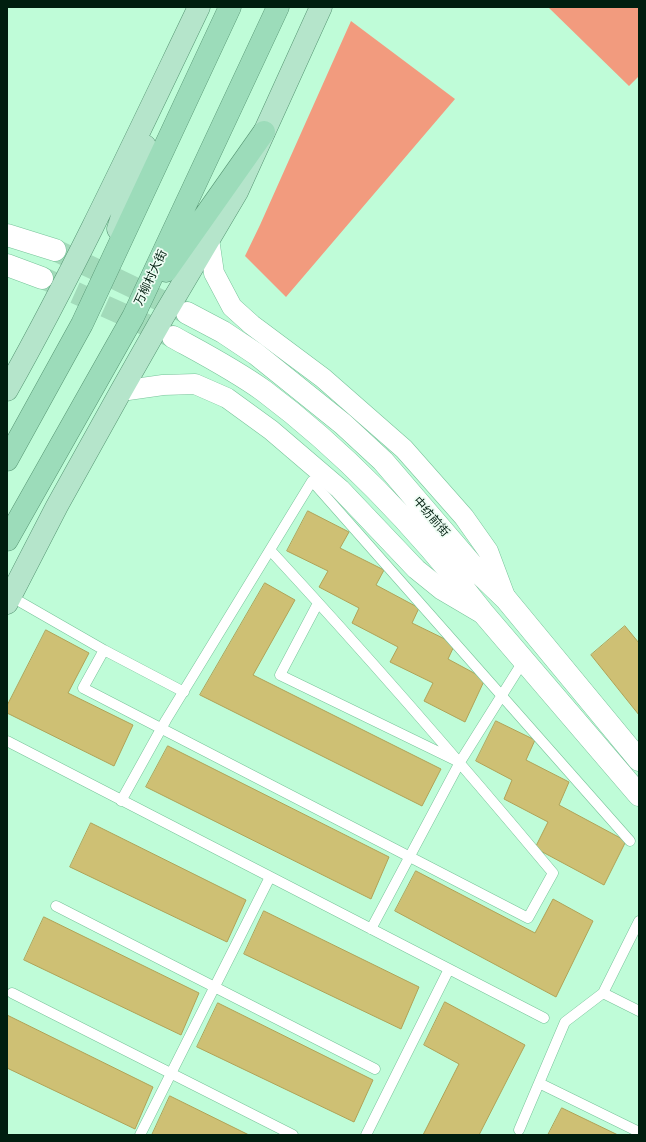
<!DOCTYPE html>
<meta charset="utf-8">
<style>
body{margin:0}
#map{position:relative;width:646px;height:1142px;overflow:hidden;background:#bffcd8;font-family:"Fira Sans",sans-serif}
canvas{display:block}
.frame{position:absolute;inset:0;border:8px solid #001e0f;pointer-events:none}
</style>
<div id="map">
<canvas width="646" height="1142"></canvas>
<div class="frame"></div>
</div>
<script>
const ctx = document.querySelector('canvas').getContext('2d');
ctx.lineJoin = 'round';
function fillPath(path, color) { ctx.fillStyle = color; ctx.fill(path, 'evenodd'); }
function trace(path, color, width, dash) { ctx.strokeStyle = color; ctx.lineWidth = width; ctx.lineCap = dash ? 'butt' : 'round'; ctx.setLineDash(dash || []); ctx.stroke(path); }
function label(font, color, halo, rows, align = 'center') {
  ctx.font = font + ' "Fira Sans","Noto Sans SC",sans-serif'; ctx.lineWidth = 3.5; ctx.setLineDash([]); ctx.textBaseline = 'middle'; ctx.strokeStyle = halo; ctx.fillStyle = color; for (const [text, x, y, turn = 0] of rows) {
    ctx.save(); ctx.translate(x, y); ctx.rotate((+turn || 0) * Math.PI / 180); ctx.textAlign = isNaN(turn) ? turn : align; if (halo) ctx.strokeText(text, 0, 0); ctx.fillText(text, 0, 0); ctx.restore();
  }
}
const forest = new Path2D(`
 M548 7H639V76L629 86Z
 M351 21 455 99 286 297 245 256 260 225Z`);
const building = new Path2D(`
 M308 511 349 532 340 548 384 570 376 585 419 608 412 623 455 644 448 659 485 679 465 722 424 701 433 683 390 662 398 647 352 623 359 608 319 587 328 571 287 551Z
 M265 583 295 600 253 675 441 769 422 806 200 695Z
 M625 626 639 643V715L591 655Z
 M46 630 89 653 68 693 133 725 114 766 7 713V706Z
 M496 721 535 740 526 760 569 782 559 805 626 841 604 885 535 848 548 822 504 799 512 780 476 761Z
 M168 746 389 857 371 899 146 787Z
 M91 823 246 900 227 942 70 867Z
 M416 871 535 933 553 899 593 921 556 997 395 911Z
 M264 911 419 987 401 1029 244 954Z
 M44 917 199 993 181 1035 24 960Z
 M445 1002 525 1045 479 1135H423L459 1064 424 1045Z
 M218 1003 373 1080 354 1122 197 1047Z
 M7 1015 153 1087 135 1129 7 1068Z
 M170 1096 249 1135H152Z
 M562 1108 618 1135H548Z`);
const tertiaryTunnel = new Path2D(`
 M55 250 187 313
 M45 279 173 337`);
const service = new Path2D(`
 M10 596 104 650 184 692
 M318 603 280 675 455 760
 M104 650 83 688 528 918 553 873C461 763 367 655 270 550
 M7 741 544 1018
 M121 801 166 720 312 481 630 841
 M56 906 375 1069
 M371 929 460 762 524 660
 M12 993 293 1135
 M603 993 639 1011
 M539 1083 639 1132
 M519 1130 565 1022 603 993 639 921
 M140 1135 270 877
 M366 1135 449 969`);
const minor = new Path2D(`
 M209 239 214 273 232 307 252 325 323 378 404 449 464 517 488 551 506 599
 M121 391 163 385 195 384 227 398 271 430 340 489 416 569 442 590 481 613`);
const tertiary = new Path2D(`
 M7 235 55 250
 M7 265 42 278
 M187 313 223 332 256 354 343 424 383 461 479 573 506 599 639 760
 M173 337C204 354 235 370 264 391 348 454 420 531 484 614L639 795`);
const primary = new Path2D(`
 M118 229 145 146
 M7 390C77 265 137 136 199 7
 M7 603 57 506 121 391 163 317 237 192 321 7`);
const trunk = new Path2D(`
 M166 271 264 132
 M7 460 82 324 230 7
 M7 540 133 317 278 7`);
const streetNames = [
 ["万柳村大街",151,278,-65],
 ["中纺前街",431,517,49]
];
fillPath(forest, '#f29b7e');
fillPath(building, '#cec074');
trace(building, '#b0a256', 1);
trace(tertiaryTunnel, '#a2dbba', 22, [22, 11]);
trace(service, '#77c399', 11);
trace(minor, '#77c399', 21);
trace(tertiary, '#77c399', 23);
trace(primary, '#559472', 23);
trace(trunk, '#559472', 23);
trace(service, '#fff', 10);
trace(minor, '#fff', 20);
trace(tertiary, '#fff', 22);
trace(primary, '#b5e5cb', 22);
trace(trunk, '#9cdcba', 22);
label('12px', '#001e0f', '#eefdf4', streetNames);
</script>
